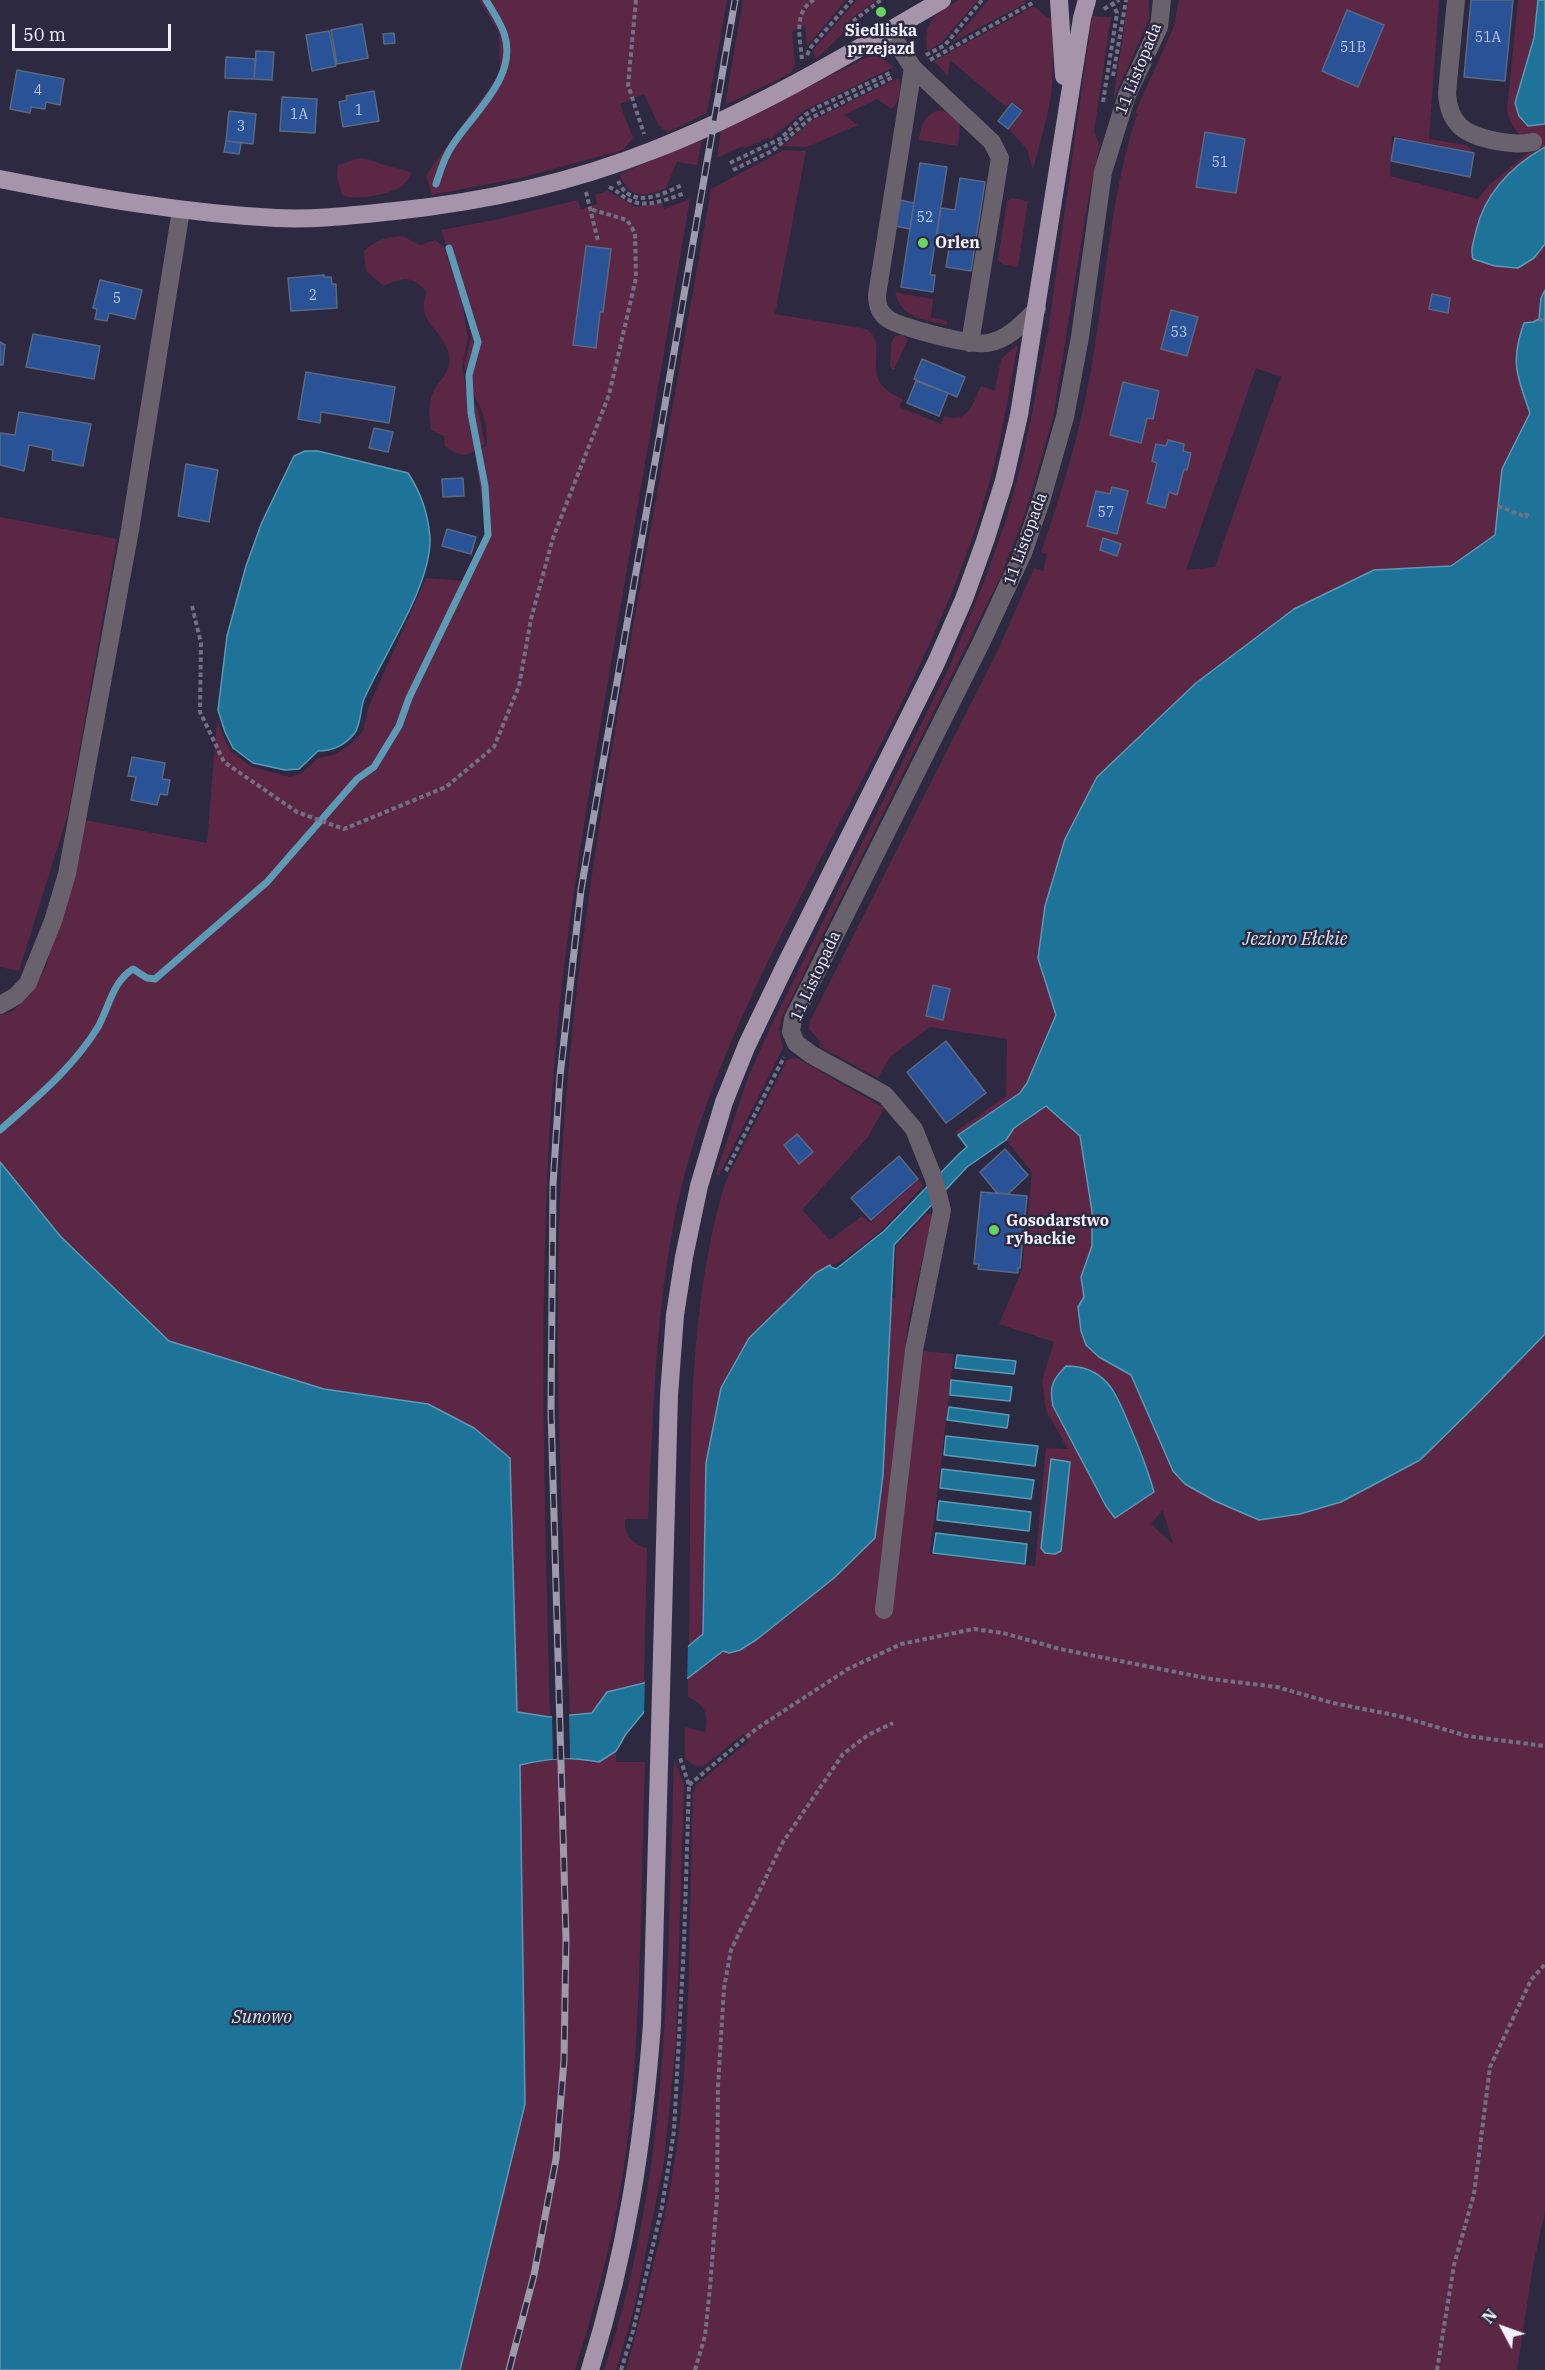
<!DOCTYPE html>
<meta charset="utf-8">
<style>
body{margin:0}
#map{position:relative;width:1545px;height:2370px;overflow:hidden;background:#2c2941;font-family:"IBM Plex Serif",serif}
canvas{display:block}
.north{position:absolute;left:1473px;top:2298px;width:60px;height:60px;-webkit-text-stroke:4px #2c2941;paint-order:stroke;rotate:311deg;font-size:16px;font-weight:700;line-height:24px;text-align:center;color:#f1f1fd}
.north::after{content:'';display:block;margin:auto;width:21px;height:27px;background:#f1f1fd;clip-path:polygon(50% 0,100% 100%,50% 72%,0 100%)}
.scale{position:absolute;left:12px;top:24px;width:159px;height:27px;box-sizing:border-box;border:3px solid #f1f1fd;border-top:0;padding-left:8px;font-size:18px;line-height:21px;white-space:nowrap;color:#f1f1fd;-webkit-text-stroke:4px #2c2941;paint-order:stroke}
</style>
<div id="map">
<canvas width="1545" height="2370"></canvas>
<div class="north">N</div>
<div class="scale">50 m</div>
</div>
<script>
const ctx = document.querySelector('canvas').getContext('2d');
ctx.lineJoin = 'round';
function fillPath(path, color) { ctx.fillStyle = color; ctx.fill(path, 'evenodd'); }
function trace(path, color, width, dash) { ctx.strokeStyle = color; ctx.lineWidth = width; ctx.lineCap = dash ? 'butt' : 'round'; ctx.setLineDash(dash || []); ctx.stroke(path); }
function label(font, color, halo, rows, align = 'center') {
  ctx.font = font + ' "IBM Plex Serif",serif'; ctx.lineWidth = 5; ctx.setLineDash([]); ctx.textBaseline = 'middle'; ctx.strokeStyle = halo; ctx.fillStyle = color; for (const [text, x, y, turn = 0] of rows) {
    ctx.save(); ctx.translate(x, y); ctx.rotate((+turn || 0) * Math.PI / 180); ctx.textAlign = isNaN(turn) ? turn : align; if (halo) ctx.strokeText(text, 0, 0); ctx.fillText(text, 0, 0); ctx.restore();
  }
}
const green = new Path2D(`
 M479 0H727L707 113 668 132 659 126 644 94 620 104 633 138 623 150 520 178 432 195 426 175 500 73 499 33Z
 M743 0H846L807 46 805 25 792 32 795 63 791 73 725 105Z
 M857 0H876L849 20 852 25 816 59 813 53 815 48Z
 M959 0H978L941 43 927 51C923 20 935 14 959 0Z
 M989 0H1025L1026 3 952 42Z
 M1128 0H1149V18L1146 27 1113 100Z
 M1179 0H1439L1429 139 1466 145 1473 152 1392 136 1390 176 1478 199 1489 185 1530 151C1523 136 1510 128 1507 110L1518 0H1538L1534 38 1523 75 1543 125 1545 124V147L1531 155 1534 258 1545 244V476L1490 566 1294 609 1196 683 1097 777 1038 958 1056 1015 1027 1083 1020 1093 958 1135 955 1132 1006 1096 1007 1039 930 1027 890 1057 878 1078 819 1046 820 1041 809 1029 810 1021 998 650 1034 568 1043 571 1047 554 1041 552C1061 494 1079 436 1090 375 1106 288 1109 200 1137 114L1135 113 1174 26ZM1256 368 1281 377 1215 567 1186 570Z
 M1034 6 1048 18 1052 19C1053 44 1054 70 1051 95 1047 121 1039 145 1033 170L1027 149 1009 129 1024 111 1012 101 1006 107 950 60 948 76 934 61Z
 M1092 16 1111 17 1094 132 1100 146 1088 200 1053 418 1023 520 1000 578 782 1017 779 1029 783 1048 718 1177 716 1174 747 1080 771 1026 949 668 986 577 1007 517 1024 453 1048 332Z
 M873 56 881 58 894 67 805 110 771 139 768 138 745 148 743 146 717 158 721 131 863 59Z
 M899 78C901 91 901 99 892 109L877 99 844 115 858 125 807 147 783 146 811 121Z
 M939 110C963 114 961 126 958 146L919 140C921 125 924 115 939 110Z
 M702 140 697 165 677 162 666 188C645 196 631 200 620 176L622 173Z
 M784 150 806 151 775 314 867 329C892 349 854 379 903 399L899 407 941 424 945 416C967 425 974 402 981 386L995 391 1001 359 1018 344C1011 378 1006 414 998 448 985 506 964 566 940 620 866 791 760 947 700 1123 656 1250 655 1386 648 1519H625C624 1535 632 1544 647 1548L644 1683 607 1692 592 1713 570 1716C562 1503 548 1288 568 1075 582 920 608 768 635 615 661 473 686 331 711 189Z
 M360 158C372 159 377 163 388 166 398 169 402 168 412 173 409 178 404 186 399 188 387 195 355 201 342 195L337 176 338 165Z
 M608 191 636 207 662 203 664 209 690 199C665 348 639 497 614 646 589 790 564 934 553 1080 537 1292 545 1505 550 1717L517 1713 510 1458 428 1404 324 1389 169 1341 61 1237 0 1162V1015L13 1011 30 995 46 967 85 820 207 843 217 721 230 751 252 767 290 777 302 773 318 758 334 755 351 744 363 731 369 706 426 578 466 581 487 533 475 455 487 444 486 425 481 409 469 386 464 364 471 338 464 299 441 230 494 220 578 200 581 209 597 204 595 195Z
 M1012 198 1028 201 1018 267 1002 264 998 260 1007 201Z
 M402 236 420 245 435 240 444 247 462 300 468 339 462 366 466 388 478 409 485 444C469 457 461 458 445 446L444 436 431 430C429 419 428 403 433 393 439 379 452 372 449 355 444 329 414 323 427 292 412 275 404 277 384 286L366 271 364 251C376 240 386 237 402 236Z
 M895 292 933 299 931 317 947 321V325C924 320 901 318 895 292Z
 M902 335 908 339 894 370 890 367 891 343 895 336Z
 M0 517 117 539 68 814 19 971 0 967Z
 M795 1057 884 1108 868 1137 802 1210 830 1240 862 1216 870 1223 920 1179 923 1186 884 1228 845 1259 816 1273 706 1463 704 1634 689 1646C693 1495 681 1337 723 1190 727 1176 736 1162 742 1149 757 1119 772 1090 787 1060Z
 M1046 1106 1080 1136 1092 1211V1246L1081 1277 1099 1357 1131 1375 1173 1471 1475 1406 1545 1334V2212L1533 2266 1517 2370H626C648 2288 671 2206 680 2121 691 2013 689 1903 693 1794L696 1785 749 1741 743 1734 704 1766C696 1768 691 1764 685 1758V1727L705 1732C709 1715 705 1704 688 1697V1679L723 1651 875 1538 883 1475 892 1298H895L896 1246 927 1214H933L909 1317 905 1354 922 1351 954 1354 930 1554 1035 1566 1046 1448 1068 1449 1046 1410 1042 1380 1054 1342 999 1324 1022 1270 1032 1172 1006 1140 1014 1128ZM1059 1373 1116 1391 1148 1469 1115 1517 1106 1506 1053 1406 1050 1391ZM1163 1510V1511L1173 1544 1151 1524Z
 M616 1751V1762H645C641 1880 642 2000 630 2117 622 2203 601 2288 575 2370H460L525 2104 520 1765C552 1758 567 1756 599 1762Z
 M674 1759 684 1785 676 2042 664 2162 634 2309 616 2370H604C671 2174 667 1964 674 1759Z`);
const water = new Path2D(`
 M1538 0H1545V124L1528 126 1519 116 1515 103 1534 38Z
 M1545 147V244L1534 258 1518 268 1495 266 1473 259C1470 249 1474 241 1476 231 1485 193 1512 166 1545 147Z
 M1545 290V1334L1475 1406 1420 1460 1341 1502 1300 1514 1259 1520 1215 1501 1185 1484 1173 1471 1131 1375 1099 1357 1086 1345 1081 1331 1078 1307 1084 1297 1081 1277 1092 1246V1211L1080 1136 1046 1106 1014 1128 1006 1140 967 1167 894 1245 883 1475 875 1538 834 1578 756 1640 740 1650 729 1653 723 1651 644 1712 626 1734 616 1751 599 1762C567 1756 552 1758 520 1765L525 2104 460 2370H0V1162L61 1237 169 1341 324 1389 428 1404 474 1428 510 1458 517 1712 550 1717 592 1713 607 1692 644 1683 703 1634 706 1463 721 1388 749 1338 816 1273 830 1265 831 1267 836 1269 884 1231 959 1154 967 1147 958 1135 1020 1093 1027 1083 1056 1015 1038 958 1045 906 1065 839 1097 777 1196 683 1294 609 1374 570 1451 566 1495 535 1502 469 1530 413C1517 376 1510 362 1524 323L1533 322 1539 319 1541 298Z
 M305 451H318L408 473C420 491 428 514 430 537 432 585 383 655 364 699 360 709 361 726 354 734 344 746 333 751 318 751L299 769 285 770 253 763 233 748 225 732 218 710 227 636 246 566 262 522 294 456Z
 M957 1355 1016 1361 1014 1374 955 1368Z
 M1066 1366C1108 1366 1117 1396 1131 1429 1140 1450 1148 1470 1154 1492L1115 1518 1106 1506 1053 1406C1049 1388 1052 1380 1066 1366Z
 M951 1380 1012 1387 1010 1401 950 1395Z
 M949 1407 1009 1415 1007 1428 947 1420Z
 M946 1436 1038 1446 1035 1466 944 1455Z
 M1051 1459 1070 1462 1061 1551 1055 1554 1045 1553 1041 1548Z
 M942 1469 1034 1480 1031 1499 940 1488Z
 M939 1501 1031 1512 1029 1531 937 1520Z
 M936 1533 1027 1544 1025 1564 933 1553Z`);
const pier = new Path2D(`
 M688 1643 687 1684 644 1717 645 1678Z
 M552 1714H569L570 1758 553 1759Z`);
const stream = new Path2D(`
 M436 184C440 172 444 157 452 146 473 113 519 77 504 33 500 22 492 10 486 0
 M0 1130C36 1098 73 1068 98 1027 109 1007 113 981 133 969L147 978 155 979 267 882 357 779 374 767 399 726 409 698 488 535 485 486 471 413 469 375 478 342 449 248`);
const building = new Path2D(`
 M1471 0H1513L1505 81 1464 77Z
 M1347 10 1384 25 1358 87 1322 71Z
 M362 24 368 58 337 64 331 30Z
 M329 31 336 66 312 71 306 35Z
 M394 33 395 43 384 44 383 34Z
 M256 51 274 52 272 80 254 79Z
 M226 57 256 59 254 79 225 78Z
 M17 70 64 79 60 105 46 102 45 109 31 107 30 113 10 109Z
 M374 91 379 121 343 127 339 102 347 100 346 96Z
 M282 97 317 99 315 133 280 131Z
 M1012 103 1022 111 1008 129 998 121Z
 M229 111 256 114 253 144 226 141Z
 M1205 132 1245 139 1236 193 1196 187Z
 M1395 138 1474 153 1470 177 1391 161Z
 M226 141 241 143 239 154 224 152Z
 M920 163 947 167 930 275H935L933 292 901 287Z
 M960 178 985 182 971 271 946 267 951 236 937 234 941 208 955 210Z
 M895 199 914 203 910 229 890 225Z
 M586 246 611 249 603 312H600L596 348 573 345Z
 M324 275V277H331L332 284H336L337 308 291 311 288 278Z
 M100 280 142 290 135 319 109 313 107 321 95 319 97 309 93 308Z
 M1432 294 1450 298 1448 313 1429 309Z
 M1171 310 1198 317 1187 356 1161 349Z
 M33 334 100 346 94 379 26 367Z
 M0 342 5 345 3 365H0Z
 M922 359 965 377 957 397 914 379Z
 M306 372 395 387 389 423 321 412 320 423 298 419Z
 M916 381 948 393 939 416 907 403Z
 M1123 382 1159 391 1153 419 1147 418 1141 443 1110 435Z
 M19 412 91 424 83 466 52 460 53 450 29 445 24 471 0 465V433L15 435Z
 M374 428 393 432 388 452 369 448Z
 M1168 440 1184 444 1183 451 1191 453 1187 470 1184 469 1177 495 1169 492 1165 508 1147 503 1157 463 1152 461 1156 444 1166 446Z
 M186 464 218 470 209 522 178 516Z
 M463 478 464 496 443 497 442 479Z
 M1112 487 1128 491 1117 534 1087 526 1096 491 1110 494Z
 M447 529 476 537 471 554 442 546Z
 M1103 538 1121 544 1117 556 1100 550Z
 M132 757 165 763 162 779 170 780 167 795 160 794 157 805 131 800 136 777 128 776Z
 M933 985 950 989 943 1020 926 1016Z
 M946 1041 986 1093 946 1123 907 1072Z
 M797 1134 813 1152 799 1164 784 1145Z
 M1005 1149 1028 1175 1008 1194 997 1193 980 1172Z
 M899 1156 918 1179 871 1220 851 1198Z
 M981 1192 1027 1196 1020 1268H1018V1273L978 1269 979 1264H974Z`);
const path = new Path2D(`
 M636 0 628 85 644 134
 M1104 9 1119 0
 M853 21 881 0
 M807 55 811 47 852 0
 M926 55 945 45 982 0
 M802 59C800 39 793 11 814 0
 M930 60 1034 2
 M1113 76 1126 0
 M1103 102 1117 13 1111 0
 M730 163 780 139 805 115 818 107 892 72
 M733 170 772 151 811 118 893 77
 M618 181C631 210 661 195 682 185
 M609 187C617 190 621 196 629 200 647 209 667 199 685 193
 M586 192 598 241
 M1539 319 1545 322
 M1498 506 1526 517 1528 511
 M192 606 201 643 200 712 224 762 297 812 344 829 446 787 494 747 519 686 531 619 553 538 609 395 636 278 635 233 627 220 590 209
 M726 1171 784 1057
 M689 1785 756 1729 848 1669 901 1644 974 1629 1003 1633 1060 1649 1211 1679 1277 1687 1333 1703 1399 1716 1467 1736 1545 1746
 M621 2370 633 2331 662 2207 674 2131 684 1944 689 1785 680 1758
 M695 2370 705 2336 710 2288 717 2197 718 2086 724 1988 731 1950 783 1842 843 1754 868 1735 893 1723
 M1437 2370 1454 2265 1474 2194 1490 2067 1531 1980 1545 1964`);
const minor = new Path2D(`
 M1456 0 1447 93C1449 126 1466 135 1496 141 1510 143 1520 145 1533 142
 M889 31 913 68 992 142 1000 158 970 343
 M913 68 877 295C877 305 879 313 888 319 903 328 971 346 988 343 1009 339 1023 323 1037 309
 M0 1005 16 996 28 983 53 921 67 874 130 530 181 210
 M884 1610 914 1350 942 1210 934 1179 914 1129 885 1095 812 1055 796 1043 791 1032 793 1019 981 643 1023 553 1041 501 1065 417 1080 337 1103 172 1127 95 1159 27 1162 0`);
const major = new Path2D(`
 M1059 0 1064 76
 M0 179C91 197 183 213 276 218 315 220 356 215 395 211 481 202 570 183 651 151 752 112 848 55 942 0
 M590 2370C626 2254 643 2145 652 2024L669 1395 675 1315 684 1257 699 1186 724 1102 747 1045 785 966 936 663 964 599 985 541 1004 481 1019 415 1082 18 1087 0`);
const rail = new Path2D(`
 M509 2370 534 2275 556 2159 564 2060 566 1939 551 1410 553 1184 560 1076 581 890 735 0`);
const markers = [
 [881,12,6,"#67d466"],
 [923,243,6,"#67d466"],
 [994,1230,6,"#67d466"]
];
const numberNames = [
 ["51A",1488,38],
 ["51B",1353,48],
 ["4",38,91],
 ["1",359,111],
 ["1A",299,115],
 ["3",241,127],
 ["51",1220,163],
 ["52",925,218],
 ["2",313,296],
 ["5",117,299],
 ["53",1179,333],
 ["57",1106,513]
];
const poiNames = [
 ["Siedliska",881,31,"center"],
 ["przejazd",881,49,"center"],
 ["Orlen",935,243],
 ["Gosodarstwo",1006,1221],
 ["rybackie",1006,1239]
];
const streetNames = [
 ["11 Listopada",1139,69,-68],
 ["11 Listopada",1026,539,-70],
 ["11 Listopada",816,976,-65]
];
const waterNames = [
 ["Jezioro Ełckie",1295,940],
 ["Sunowo",262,2018]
];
fillPath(green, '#5b2744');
fillPath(water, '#1d7498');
trace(water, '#5d9ab6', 1.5);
fillPath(pier, '#2c2941');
trace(stream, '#5d9ab6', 7);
fillPath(building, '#2a5296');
trace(building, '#5a6981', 1.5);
trace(path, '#727084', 4, [4.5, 3]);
trace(minor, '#69616c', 18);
trace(major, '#a594aa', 18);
trace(rail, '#9c9bac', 7);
trace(rail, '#2c2941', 4.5, [14]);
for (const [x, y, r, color] of markers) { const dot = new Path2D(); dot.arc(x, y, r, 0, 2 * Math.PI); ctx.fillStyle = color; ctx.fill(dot); trace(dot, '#2c2941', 2); }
label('14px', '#bfc9e3', null, numberNames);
label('bold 16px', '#f1f1fd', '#2c2941', poiNames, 'left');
label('16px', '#f1f1fd', '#2c2941', streetNames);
label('italic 18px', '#d1e8f5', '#2c2941', waterNames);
</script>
